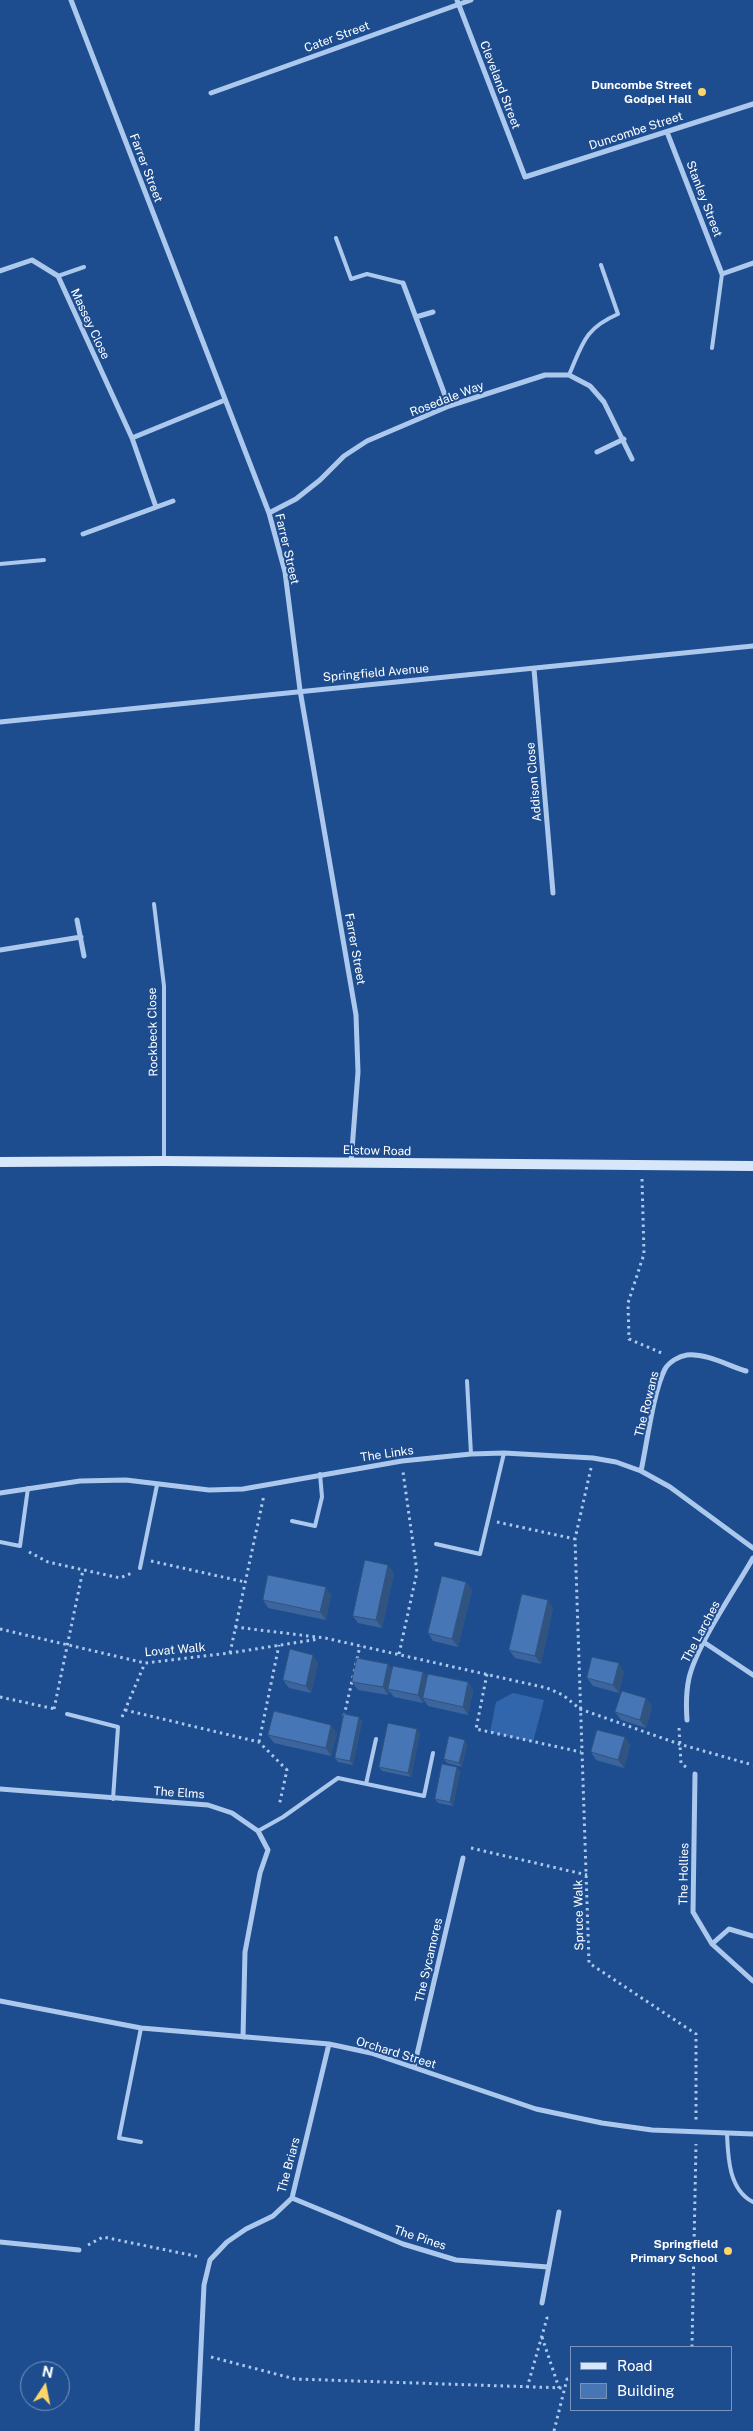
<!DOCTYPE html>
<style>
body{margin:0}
#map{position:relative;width:753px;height:2431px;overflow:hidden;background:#1d4d8f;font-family:"Public Sans",sans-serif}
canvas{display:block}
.legend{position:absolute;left:570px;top:2346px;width:162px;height:65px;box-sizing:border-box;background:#1d4d8f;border:1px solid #7794bc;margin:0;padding:6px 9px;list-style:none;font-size:15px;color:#fff}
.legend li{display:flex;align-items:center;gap:10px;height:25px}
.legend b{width:25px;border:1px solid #7794bc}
.north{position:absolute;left:20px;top:2361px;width:50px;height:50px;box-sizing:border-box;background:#1d4d8f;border:1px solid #7794bc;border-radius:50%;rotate:11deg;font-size:14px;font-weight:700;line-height:20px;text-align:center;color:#fff}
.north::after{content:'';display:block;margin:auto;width:18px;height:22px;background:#fcd56b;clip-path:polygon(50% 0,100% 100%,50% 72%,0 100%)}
</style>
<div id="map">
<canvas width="753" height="2431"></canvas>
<ul class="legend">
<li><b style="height:6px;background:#d8e6fa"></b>Road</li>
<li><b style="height:14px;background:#4676b6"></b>Building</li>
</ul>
<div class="north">N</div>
</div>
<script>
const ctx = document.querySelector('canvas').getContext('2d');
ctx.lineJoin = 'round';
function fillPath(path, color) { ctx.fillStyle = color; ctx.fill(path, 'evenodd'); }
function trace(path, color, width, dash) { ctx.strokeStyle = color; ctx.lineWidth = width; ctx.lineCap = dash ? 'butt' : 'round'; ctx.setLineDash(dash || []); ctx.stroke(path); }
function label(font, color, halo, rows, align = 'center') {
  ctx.font = font + ' "Public Sans",sans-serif'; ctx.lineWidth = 4; ctx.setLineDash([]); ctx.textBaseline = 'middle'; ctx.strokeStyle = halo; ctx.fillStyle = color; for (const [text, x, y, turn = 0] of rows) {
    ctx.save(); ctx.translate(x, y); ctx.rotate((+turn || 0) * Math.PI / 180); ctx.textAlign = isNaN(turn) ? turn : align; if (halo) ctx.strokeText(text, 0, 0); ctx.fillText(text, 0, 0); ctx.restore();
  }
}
const green = new Path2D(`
 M513 1693 544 1700 533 1742 490 1732 496 1702Z`);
const path = new Path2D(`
 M642 1179 644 1254 628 1303 629 1339 664 1354
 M591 1468 575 1539 589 1963 696 2034V2120
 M497 1522 575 1539
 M29 1552 48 1562 120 1578 132 1573
 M151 1561 245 1582
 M235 1627 325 1638 547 1688 563 1695 580 1709 679 1744 753 1765
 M0 1629 145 1663 230 1653 319 1639
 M230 1653 264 1495
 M399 1654 417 1572 403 1472
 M487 1674 476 1729 581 1752
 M0 1697 55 1709
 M54 1709 83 1570
 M125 1710 259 1742 287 1770 279 1806
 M344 1716 360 1646
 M122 1717 145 1663
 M679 1728 681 1763 687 1768
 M259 1742 279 1645
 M471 1848 587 1875
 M88 2245 103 2237 200 2257
 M542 2337 559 2388
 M692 2347 696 2144
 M211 2357 295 2379 565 2388
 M527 2388 547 2318 545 2314
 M554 2431 567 2379 572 2380`);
const lane = new Path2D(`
 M336 238 351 279 367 274 403 283
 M58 276 84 267
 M712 348 722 274
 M569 375C583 343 584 329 618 314L601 265
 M0 564 44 560
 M154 904 164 986V1161
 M467 1381 471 1454
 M292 1521 315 1526 322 1497 320 1474
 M0 1542 20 1546 28 1488
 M436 1544 480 1554 504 1453
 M140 1568 157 1485
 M67 1714 118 1727 113 1799
 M366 1784 376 1739
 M258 1831 283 1817 338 1778 424 1796 433 1753
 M727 2134C728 2158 729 2190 753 2202
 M141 2142 119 2138 141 2028`);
const street = new Path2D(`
 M71 0 269 513 285 572 300 690 356 1015 358 1072 351 1163
 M457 0 525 177 753 104
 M211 93 471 0
 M667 132 722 274 753 263
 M0 271 32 260 58 276 132 438 156 507
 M403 283 449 406
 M416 317 433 312
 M132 438 225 400
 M597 452 624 439
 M269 513 296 499 320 480 344 456 367 441 449 406 545 375H569L590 386 604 402 632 459
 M83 534 173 501
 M534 669 553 893
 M0 722 753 646
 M77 920 84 956
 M0 950 81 937
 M641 1471C647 1444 653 1392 665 1369 669 1362 679 1356 687 1355 706 1353 729 1366 746 1371
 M0 1493 80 1481 126 1480 209 1490 243 1489 402 1461 471 1454 504 1453 593 1458 616 1462 641 1471 670 1487 753 1548
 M705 1643 753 1675
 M687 1720C686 1706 686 1692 689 1678 697 1644 735 1590 753 1558
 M695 1774 693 1912 712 1944 753 1981
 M0 1789 208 1805 232 1813 258 1831 268 1850 260 1873 245 1952 243 2037
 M712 1944 729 1929 753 1936
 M0 2001 141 2028 329 2044 371 2053 536 2109 602 2123 652 2130 753 2134
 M414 2067 463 1858
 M292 2198 403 2244 456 2260 548 2267
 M0 2242 79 2250
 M542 2303 559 2212
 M197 2431 204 2285 210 2260 227 2242 246 2229 273 2216 292 2198 329 2044`);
const secondary = new Path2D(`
 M0 1162 164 1161 753 1166`);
const wall = new Path2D(`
 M394 1573 382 1628 358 1623 353 1616Z
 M466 1582 472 1590 458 1647 433 1641 428 1633Z
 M331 1595 326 1620 268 1608 263 1600Z
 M553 1608 541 1664 515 1658 509 1650Z
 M318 1663 311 1693 289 1688 283 1680Z
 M392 1671 423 1672 427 1678 468 1682 473 1690 468 1715 428 1706 424 1700 423 1703 394 1697 389 1691 388 1695 358 1690 352 1682Z
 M624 1671 619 1693 593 1686 587 1678Z
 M646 1698 652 1706 646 1728 621 1720 615 1712Z
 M359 1717 362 1721 353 1765 338 1762 335 1758Z
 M337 1733 331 1756 274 1743 268 1735Z
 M420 1733 411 1777 382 1771 379 1767Z
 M625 1737 630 1745 624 1768 596 1760 591 1752Z
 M467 1744 462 1767 447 1763 444 1759Z
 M460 1771 453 1806 438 1803 435 1799Z`);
const shadedWall = new Path2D(`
 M388 1565 394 1573 382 1628 376 1620Z
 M466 1582 472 1590 458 1647 452 1639Z
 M326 1587 331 1595 326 1620 320 1612Z
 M548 1600 553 1608 541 1664 535 1656Z
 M313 1655 318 1663 311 1693 306 1686Z
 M619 1663 624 1671 619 1693 613 1685Z
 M388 1664 393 1672 388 1689 389 1691 388 1695 383 1687Z
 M423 1672 428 1680 423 1698 424 1700 423 1703 418 1695Z
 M468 1682 473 1690 468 1715 463 1707Z
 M646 1698 652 1706 646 1728 640 1720Z
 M359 1717 362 1721 353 1765 350 1761Z
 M331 1725 337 1733 331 1756 326 1748Z
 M417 1729 420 1733 411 1777 408 1773Z
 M625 1737 630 1745 624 1768 618 1760Z
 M465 1740 467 1744 462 1767 459 1763Z
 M457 1767 460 1771 453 1806 450 1802Z`);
const building = new Path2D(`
 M365 1560 388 1565 376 1620 353 1616Z
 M268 1575 326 1587 320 1612 263 1600Z
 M442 1576 466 1582 452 1639 428 1633Z
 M522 1594 548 1600 535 1656 509 1650Z
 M290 1649 313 1655 306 1686 283 1680Z
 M592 1657 619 1663 613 1685 587 1678Z
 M357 1658 388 1664 383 1687 352 1682Z
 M393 1666 423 1672 418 1695 388 1689Z
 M428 1674 468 1682 463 1707 423 1698Z
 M622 1691 646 1698 640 1720 615 1712Z
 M274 1711 331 1725 326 1748 268 1735Z
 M344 1714 359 1717 350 1761 335 1758Z
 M388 1723 417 1729 408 1773 379 1767Z
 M597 1730 625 1737 618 1760 591 1752Z
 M449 1736 465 1740 459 1763 444 1759Z
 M442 1764 457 1767 450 1802 435 1799Z`);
const markers = [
 [702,92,5,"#fcd56b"],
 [728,2251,5,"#fcd56b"]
];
const streetNames = [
 ["Cater Street",337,37,-20],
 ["Cleveland Street",500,85,69],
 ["Duncombe Street",636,131,-18],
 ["Farrer Street",146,168,69],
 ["Stanley Street",704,199,69],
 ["Massey Close",90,324,65],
 ["Rosedale Way",447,399,-21],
 ["Farrer Street",287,549,77],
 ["Springfield Avenue",376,673,-5],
 ["Addison Close",534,782,-95],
 ["Farrer Street",355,949,80],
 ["Rockbeck Close",153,1032,-91],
 ["Elstow Road",377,1151,1],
 ["The Rowans",647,1404,-76],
 ["The Links",387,1454,-8],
 ["The Larches",701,1632,-62],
 ["Lovat Walk",175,1650,-5],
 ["The Elms",179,1793,4],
 ["The Hollies",684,1874,-89],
 ["Spruce Walk",579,1915,-91],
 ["The Sycamores",429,1960,-77],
 ["Orchard Street",396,2053,17],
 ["The Briars",289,2165,-75],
 ["The Pines",420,2238,18]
];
const poiNames = [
 ["Duncombe Street",692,85],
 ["Godpel Hall",692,99],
 ["Springfield",718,2244],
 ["Primary School",718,2258]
];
fillPath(green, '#3166ac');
trace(path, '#acc8ed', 3, [2.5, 4]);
trace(lane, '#acc8ed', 4);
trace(street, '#acc8ed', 5);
trace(secondary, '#d8e6fa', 10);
fillPath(wall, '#3c659d');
fillPath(shadedWall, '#31537f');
fillPath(building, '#4676b6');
trace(building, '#31537f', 1);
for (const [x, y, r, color] of markers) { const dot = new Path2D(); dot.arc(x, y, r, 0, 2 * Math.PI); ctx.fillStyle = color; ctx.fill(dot); trace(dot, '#1d4d8f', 2); }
label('12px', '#fff', '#1d4d8f', streetNames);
label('bold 12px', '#fff', '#1d4d8f', poiNames, 'right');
</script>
